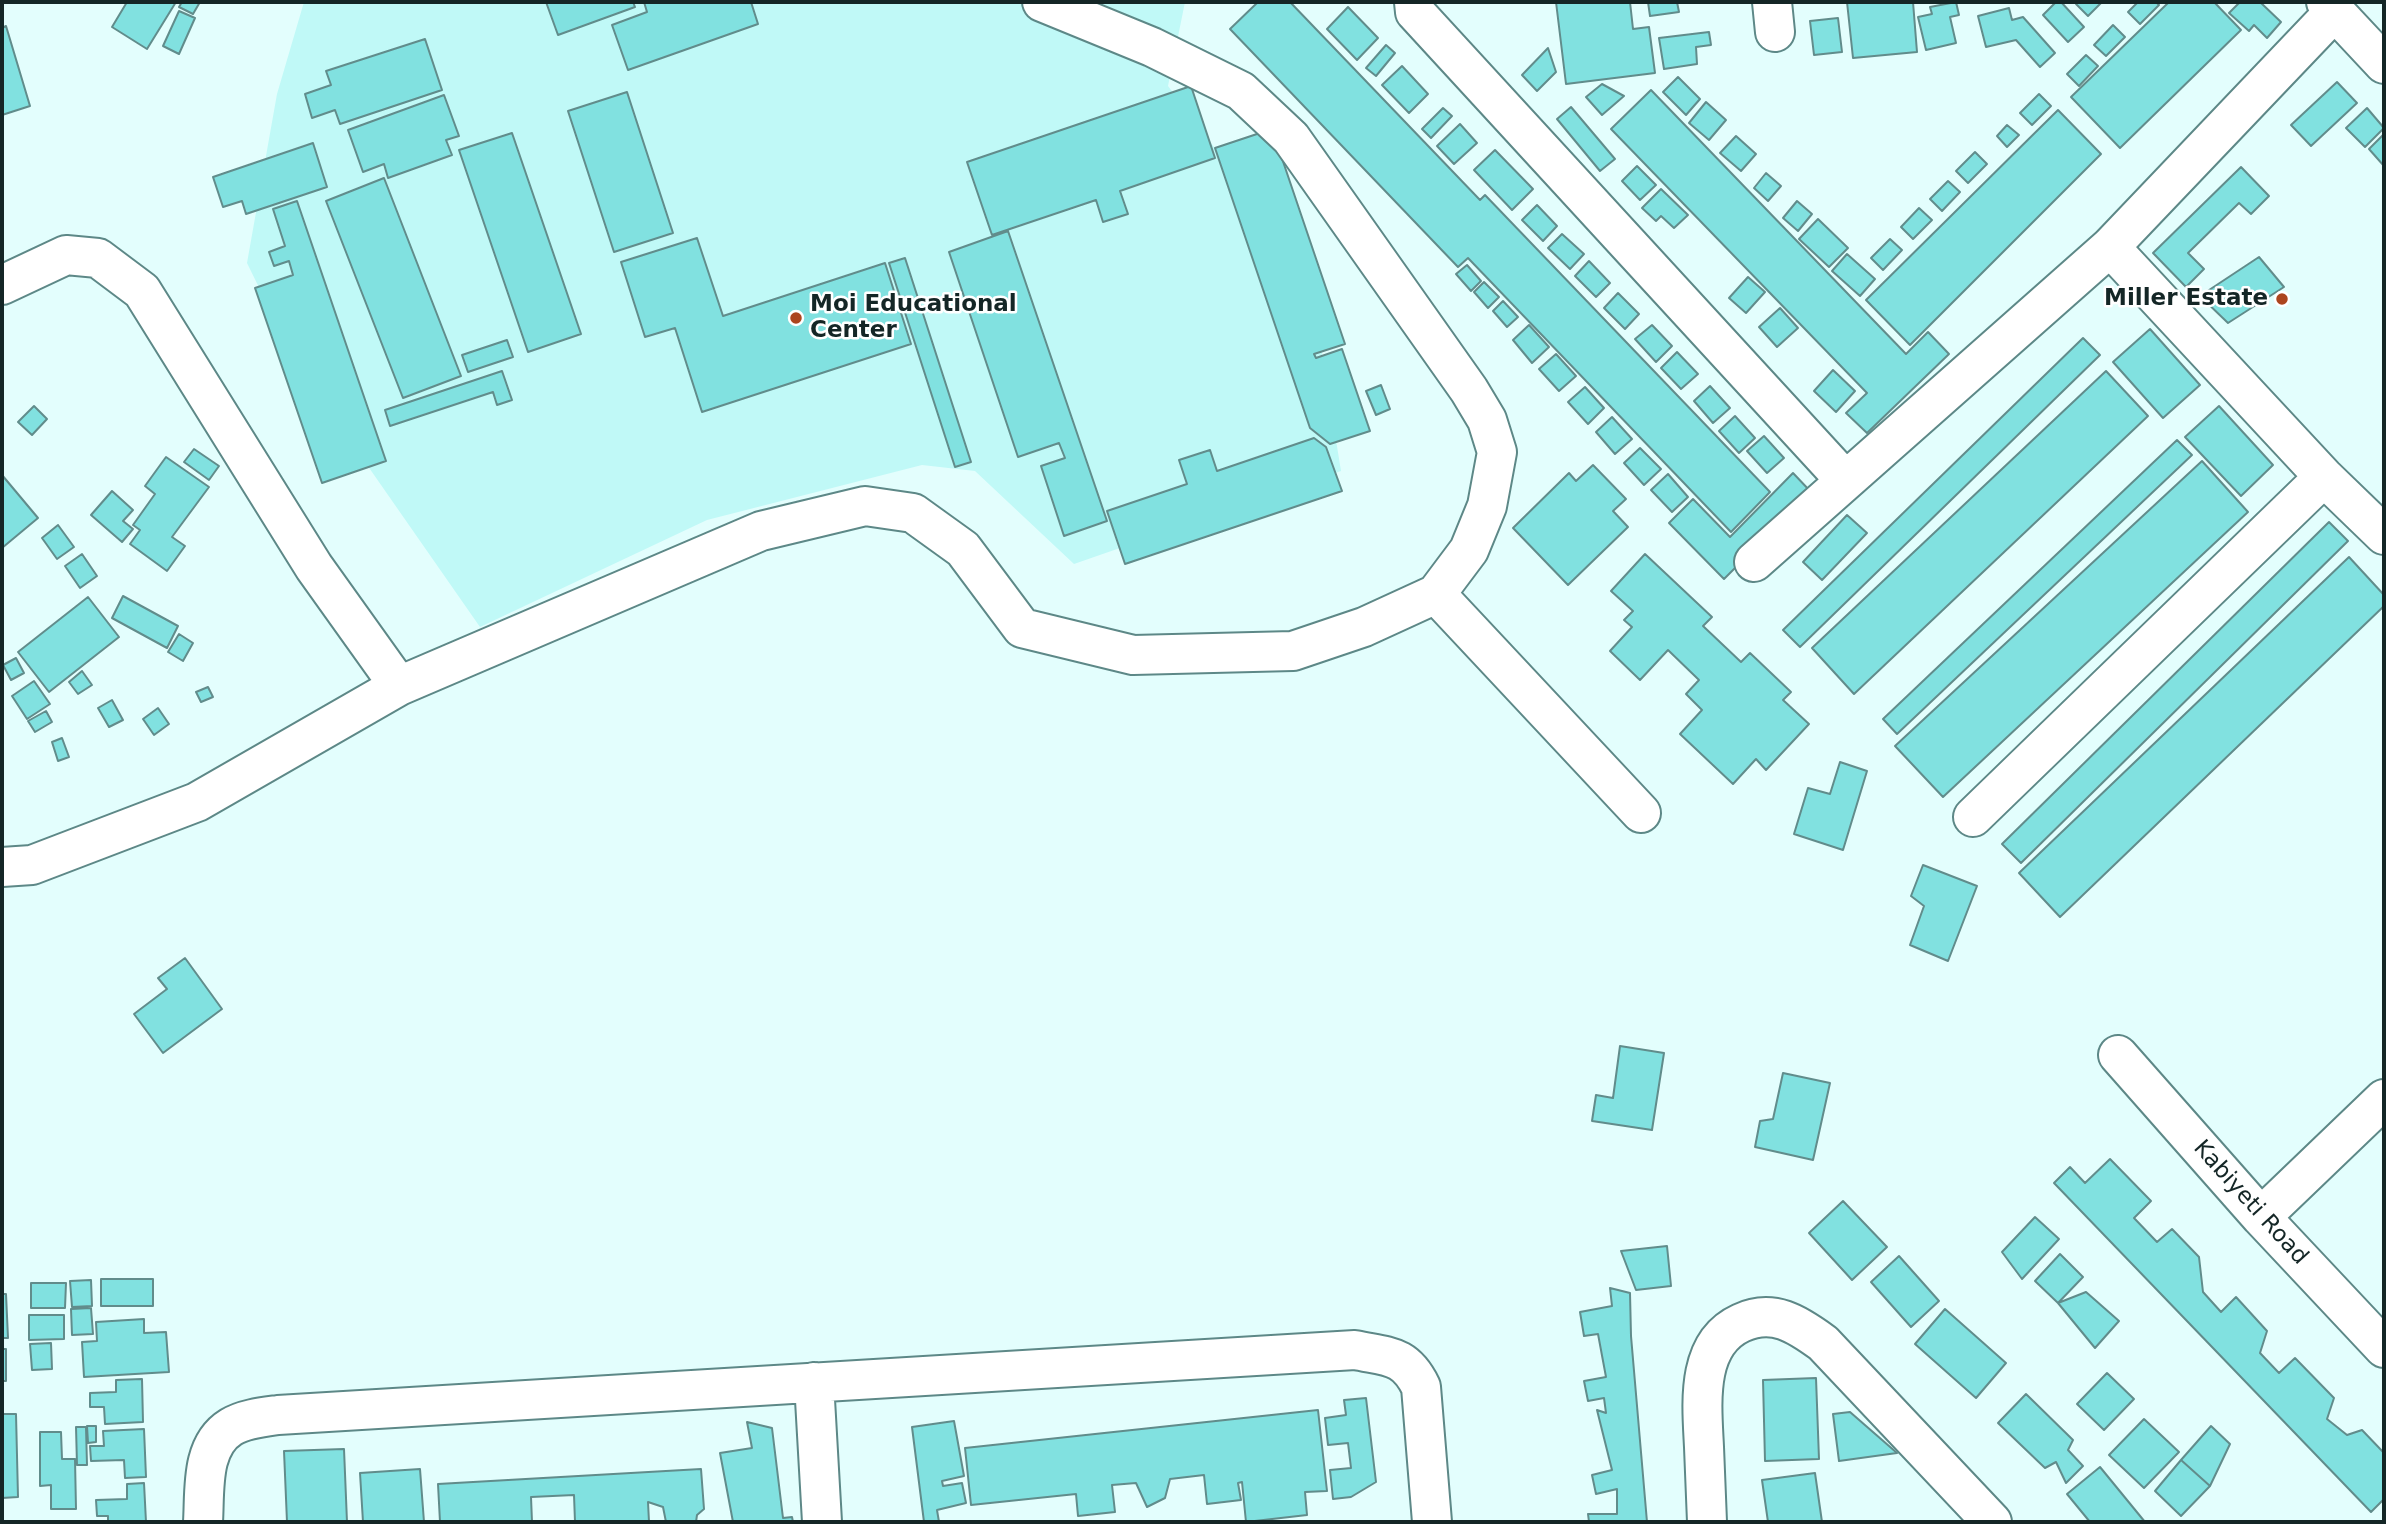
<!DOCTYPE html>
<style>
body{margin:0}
#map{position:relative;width:2386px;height:1524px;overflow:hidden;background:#e3fefd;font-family:"DejaVu Sans",sans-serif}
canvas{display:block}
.frame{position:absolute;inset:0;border:4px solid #142626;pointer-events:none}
</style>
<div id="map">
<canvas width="2386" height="1524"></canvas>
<div class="frame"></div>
</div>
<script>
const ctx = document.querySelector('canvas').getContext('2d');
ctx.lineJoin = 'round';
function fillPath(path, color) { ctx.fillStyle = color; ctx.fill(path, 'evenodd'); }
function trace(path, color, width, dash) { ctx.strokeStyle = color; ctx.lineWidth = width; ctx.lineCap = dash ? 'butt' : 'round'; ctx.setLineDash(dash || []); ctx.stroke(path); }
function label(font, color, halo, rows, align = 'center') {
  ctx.font = font + ' "DejaVu Sans",sans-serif'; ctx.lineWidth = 5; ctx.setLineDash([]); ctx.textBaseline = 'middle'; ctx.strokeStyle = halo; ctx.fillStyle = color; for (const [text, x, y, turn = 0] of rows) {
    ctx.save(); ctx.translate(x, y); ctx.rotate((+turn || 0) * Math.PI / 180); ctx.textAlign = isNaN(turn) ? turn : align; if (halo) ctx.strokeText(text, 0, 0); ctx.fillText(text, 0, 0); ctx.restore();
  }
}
const built = new Path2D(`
 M304 2H1185L1168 86 1309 273 1341 471 1074 564 975 471 922 465 707 520 480 627 296 363 247 263 277 94Z`);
const building = new Path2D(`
 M127 2H176L147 49 112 27Z
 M182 2H200L193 14 179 7Z
 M546 2H633L635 7 558 35Z
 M644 2H751L758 24 628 70 612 25 647 12Z
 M1258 2H1290L1480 200 1485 195 1770 492 1731 532 1468 258 1458 267 1230 29Z
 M1556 2H1630L1633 29 1649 27 1655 73 1566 84Z
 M1648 2H1677L1679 12 1650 16Z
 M1847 2H1913L1917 52 1853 58Z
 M1956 2 1959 15 1950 17 1956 43 1926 50 1918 17 1932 14 1930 7Z
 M2056 2H2061L2084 27 2068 42 2043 15Z
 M2079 2H2102L2088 16 2076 4Z
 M2138 2H2156L2159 5 2140 24 2128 12Z
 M2169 2H2214L2241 30 2120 148 2071 97Z
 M2240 2H2260L2281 22 2267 38 2254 25 2249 31 2229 13Z
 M1348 7 1378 38 1357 60 1327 29Z
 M2009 8 2012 20 2023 17 2055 53 2040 67 2016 40 1986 47 1978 16Z
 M179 11 195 18 179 54 163 46Z
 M1838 18 1842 52 1814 55 1810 21Z
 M2113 25 2125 37 2106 56 2094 45Z
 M6 26 30 106 2 115V28Z
 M1709 32 1711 45 1696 47 1697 64 1664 69 1659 38Z
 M425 39 442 90 340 124 335 110 312 118 305 94 331 85 326 71Z
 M1386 45 1395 53 1376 76 1366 68Z
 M1548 48 1556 72 1537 91 1522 75Z
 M2086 55 2098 66 2079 86 2067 74Z
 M1402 66 1428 94 1409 113 1382 85Z
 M1678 77 1700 99 1686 115 1663 92Z
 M2337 82 2357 103 2311 146 2291 125Z
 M1602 84 1624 96 1602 115 1586 97Z
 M1191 86 1215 158 1120 191 1128 214 1103 222 1096 200 992 235 967 162Z
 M1651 90 1906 354 1928 332 1949 354 1867 433 1846 413 1867 393 1611 129Z
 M627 92 673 233 614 252 568 111Z
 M2039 94 2051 106 2032 125 2020 113Z
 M444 95 459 136 446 140 452 155 388 178 384 164 363 172 348 130Z
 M1706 102 1726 120 1709 140 1689 123Z
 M1571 107 1615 159 1600 171 1557 119Z
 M1443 108 1452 116 1431 138 1422 129Z
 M2367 108 2384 128 2365 147 2346 128Z
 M2058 110 2101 154 1910 345 1866 300Z
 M1460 124 1477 143 1454 164 1437 146Z
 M2007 125 2019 135 2007 147 1997 136Z
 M1272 129 1345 344 1314 354 1316 358 1342 349 1370 431 1330 444 1310 428 1215 148Z
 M512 133 581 334 528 352 459 150Z
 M2384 134V166L2369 149Z
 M1736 136 1756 154 1741 171 1720 153Z
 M313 143 327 187 246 214 242 201 223 207 213 177Z
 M1495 150 1533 189 1512 210 1474 170Z
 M1975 152 1987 164 1968 183 1956 171Z
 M1637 166 1656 185 1640 200 1622 181Z
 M2241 167 2269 196 2251 214 2239 203 2188 253 2204 269 2186 287 2153 253Z
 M1766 173 1781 186 1768 201 1754 188Z
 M384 178 461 376 403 398 326 201Z
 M1948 181 1960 192 1942 211 1930 199Z
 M1661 189 1688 215 1674 228 1661 216 1656 221 1642 208Z
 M297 201 386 461 322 483 255 288 293 275 289 261 274 266 269 252 285 246 273 209Z
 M1797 201 1812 214 1798 231 1783 218Z
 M1537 205 1557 226 1543 241 1522 220Z
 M1919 208 1932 220 1913 239 1901 227Z
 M1818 219 1848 248 1829 267 1799 239Z
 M1008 231 1107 521 1064 536 1041 466 1065 458 1059 443 1018 457 949 252Z
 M1562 234 1584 254 1570 269 1548 248Z
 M697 238 723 316 885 263 911 344 702 412 675 328 645 337 621 262Z
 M1890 239 1902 250 1883 270 1871 258Z
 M1847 254 1875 279 1860 296 1832 271Z
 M2259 257 2284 287 2228 323 2200 296Z
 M905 258 971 462 955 467 889 263Z
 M1589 261 1610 283 1596 297 1575 276Z
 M1467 265 1481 281 1471 291 1456 274Z
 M1748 277 1765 292 1746 313 1729 298Z
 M1484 282 1499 297 1488 308 1474 292Z
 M1618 293 1639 314 1625 329 1604 308Z
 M1503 301 1518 317 1507 327 1493 311Z
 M1780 308 1798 328 1777 347 1759 327Z
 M1529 325 1549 347 1532 363 1513 340Z
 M1652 325 1672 346 1656 362 1635 339Z
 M2150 329 2200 385 2163 418 2113 362Z
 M2083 338 2100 355 1800 647 1783 630Z
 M507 340 513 357 468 372 462 355Z
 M1677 352 1698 374 1681 389 1661 368Z
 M1556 354 1576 376 1559 391 1539 369Z
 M1833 370 1855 391 1836 412 1814 391Z
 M502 371 512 400 497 405 493 392 390 426 385 410Z
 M2106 371 2148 416 1854 694 1812 648Z
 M1381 385 1390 409 1376 415 1366 391Z
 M1710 386 1730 408 1713 423 1694 401Z
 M1585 387 1604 408 1588 424 1568 402Z
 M34 406 47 419 32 435 18 422Z
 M2219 406 2273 465 2241 496 2185 437Z
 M1735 416 1755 438 1739 453 1719 431Z
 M1612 417 1632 439 1615 454 1596 432Z
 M1764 436 1784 458 1767 473 1747 451Z
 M1314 438 1326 447 1342 491 1125 564 1107 511 1187 484 1179 460 1210 450 1217 471Z
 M2177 440 2192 455 1897 734 1883 719Z
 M1640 448 1661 469 1644 485 1624 463Z
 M194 449 219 466 209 480 184 462Z
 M166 457 209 487 172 537 185 546 167 571 130 544 140 530 133 525 155 494 145 486Z
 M2202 461 2248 512 1943 797 1895 746Z
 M1593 465 1626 499 1613 511 1628 527 1568 585 1513 528 1569 473 1576 481Z
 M1793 473 1811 492 1724 579 1669 523 1693 499 1730 537Z
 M1668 474 1688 497 1672 512 1651 490Z
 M2 475 38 518 2 548Z
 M112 491 133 510 123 521 133 529 122 542 91 515Z
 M1847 515 1867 533 1822 580 1803 562Z
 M2329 522 2348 541 2021 863 2002 844Z
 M58 525 74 547 57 559 42 538Z
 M82 554 97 576 80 588 65 566Z
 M1645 554 1712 617 1703 626 1741 662 1750 653 1791 692 1783 700 1809 724 1766 770 1756 759 1733 784 1680 734 1702 710 1686 694 1699 680 1668 650 1640 680 1610 651 1632 627 1624 620 1633 611 1611 591Z
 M2349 557 2384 595V606L2060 917 2019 873Z
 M123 596 178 626 167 648 112 618Z
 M88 597 119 637 49 692 18 652Z
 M179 634 193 643 183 661 168 652Z
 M16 658 24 673 11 680 3 665Z
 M82 671 92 685 78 694 69 682Z
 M34 681 50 704 27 719 12 696Z
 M208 687 213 697 201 702 196 692Z
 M112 700 123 720 109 727 98 708Z
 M158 708 169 724 154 735 143 719Z
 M46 711 52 722 35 732 28 721Z
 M62 738 69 757 58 761 52 742Z
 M1840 762 1867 771 1843 850 1794 834 1808 788 1830 794Z
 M1923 865 1977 886 1948 961 1910 945 1924 906 1911 896Z
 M185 958 222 1009 163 1053 134 1014 167 989 158 978Z
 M1620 1046 1664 1053 1652 1130 1592 1121 1596 1095 1613 1098Z
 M1783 1073 1830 1083 1813 1160 1755 1147 1760 1121 1773 1119Z
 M2110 1159 2151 1201 2134 1218 2157 1242 2172 1229 2199 1257 2203 1292 2221 1312 2236 1297 2267 1331 2260 1353 2279 1373 2295 1358 2334 1398 2327 1419 2347 1435 2362 1430 2384 1453V1499L2371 1512 2054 1183 2070 1167 2085 1183Z
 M1843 1201 1887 1247 1852 1280 1809 1233Z
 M2035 1217 2059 1239 2022 1279 2002 1252Z
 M1667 1246 1671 1286 1636 1290 1621 1251Z
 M2060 1254 2083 1277 2058 1303 2035 1281Z
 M1899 1256 1939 1301 1911 1327 1871 1282Z
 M101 1279H153V1306H101Z
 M91 1280 92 1306 72 1307 70 1281Z
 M31 1283H66L65 1308H31Z
 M1610 1288 1630 1293 1631 1336 1647 1522H1589L1588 1514H1617V1489L1596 1494 1592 1475 1612 1470 1597 1410 1606 1413 1604 1398 1588 1401 1584 1381 1606 1377 1598 1334 1584 1336 1580 1312 1612 1306Z
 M2086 1292 2119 1321 2095 1348 2058 1303Z
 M2 1294H6L8 1338H2Z
 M91 1308 93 1334 72 1335 71 1309Z
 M1945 1309 2006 1363 1976 1398 1915 1344Z
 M29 1315H64V1339L29 1340Z
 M144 1319V1333L166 1332 169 1372 84 1377 82 1342 97 1341 96 1322Z
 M51 1343 52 1369 32 1370 30 1344Z
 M2 1349H6V1381H2Z
 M2107 1373 2134 1399 2104 1430 2077 1404Z
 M1816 1378 1819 1459 1765 1461 1763 1380Z
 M142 1379 143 1422 105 1424 104 1407H90V1393L116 1392V1380Z
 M2026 1394 2073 1440 2068 1450 2083 1466 2066 1483 2056 1462 2045 1468 1998 1423Z
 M1366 1398 1376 1482 1351 1497 1333 1499 1330 1470 1351 1468 1348 1443 1328 1445 1325 1418 1346 1415 1344 1400Z
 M1318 1410 1327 1491 1305 1492 1307 1515 1246 1522 1242 1482 1238 1483 1241 1500 1207 1504 1204 1475 1170 1479 1165 1498 1147 1507 1136 1483 1112 1485 1115 1512 1078 1516 1076 1494 971 1505 965 1448Z
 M1850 1412 1897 1453 1839 1461 1833 1414Z
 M2 1414H16L18 1497 2 1498Z
 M2144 1419 2179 1452 2144 1488 2109 1455Z
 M954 1421 964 1476 942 1481 943 1486 962 1483 966 1503 937 1510 939 1522H924L912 1427Z
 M747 1422 772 1428 783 1518 792 1517 793 1522H733L720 1453 752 1448Z
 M87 1426H96V1442L88 1443Z
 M2211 1426 2230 1444 2210 1486 2181 1460Z
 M76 1427H86L87 1465H77Z
 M144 1429 146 1477 125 1478 124 1460 91 1461 90 1446H104L103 1431Z
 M40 1432H61L62 1459H75L76 1509H51V1485L40 1486Z
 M344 1449 347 1522H287L284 1451Z
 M2181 1460 2210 1486 2181 1516 2155 1491Z
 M2100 1467 2145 1522H2090L2067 1494Z
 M420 1469 424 1522H363L360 1473Z
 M701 1469 704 1509 697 1515 696 1522H666L663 1507 648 1502 649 1522H575L574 1495 531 1497 532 1522H440L438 1484Z
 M1815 1473 1822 1522H1768L1762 1480Z
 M144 1483 146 1522H108V1516H97L96 1500 127 1499V1484Z`);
const minor = new Path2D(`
 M1414 2 1415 12 1845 480
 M1772 2 1775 32
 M2326 2 2384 64
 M2110 247 2324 477 2384 535
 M2 285 66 255 98 258 142 291 314 567 399 686
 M1754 562 2110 247 2335 11
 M1436 594 1641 813
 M1973 817 2324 477
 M2 867 32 865 197 802 399 686 761 531 865 506 913 513 963 549 1022 628 1133 655 1293 651 1364 627 1436 594 1469 550 1487 506 1497 452 1487 420 1469 390 1291 138 1241 91 1152 47 1042 2
 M2118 1055 2261 1217 2384 1348
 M2261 1217 2384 1099
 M814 1382 822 1522
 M203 1522C205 1491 200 1446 231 1427 244 1419 263 1417 278 1415L1355 1350C1388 1357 1405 1354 1421 1387L1432 1522
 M1707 1522C1706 1497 1705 1472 1704 1447 1702 1405 1695 1344 1741 1323 1773 1308 1797 1324 1823 1343L1992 1522`);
const markers = [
 [2282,299,7,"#ac451e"],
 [796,318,7,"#ac451e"]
];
const poiNames = [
 ["Miller Estate",2268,299],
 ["Moi Educational",810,305,"left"],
 ["Center",810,331,"left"]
];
const streetNames = [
 ["Kabiyeti Road",2250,1203,48]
];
fillPath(built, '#c0f9f7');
fillPath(building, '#81e1e0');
trace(building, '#618c8b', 2);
trace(minor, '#5d8887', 42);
trace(minor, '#fff', 38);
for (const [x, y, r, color] of markers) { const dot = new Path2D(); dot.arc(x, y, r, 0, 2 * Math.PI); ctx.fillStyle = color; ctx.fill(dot); trace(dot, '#fff', 2.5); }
label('bold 23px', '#142626', '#fff', poiNames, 'right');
label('23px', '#142626', '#fff', streetNames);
</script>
